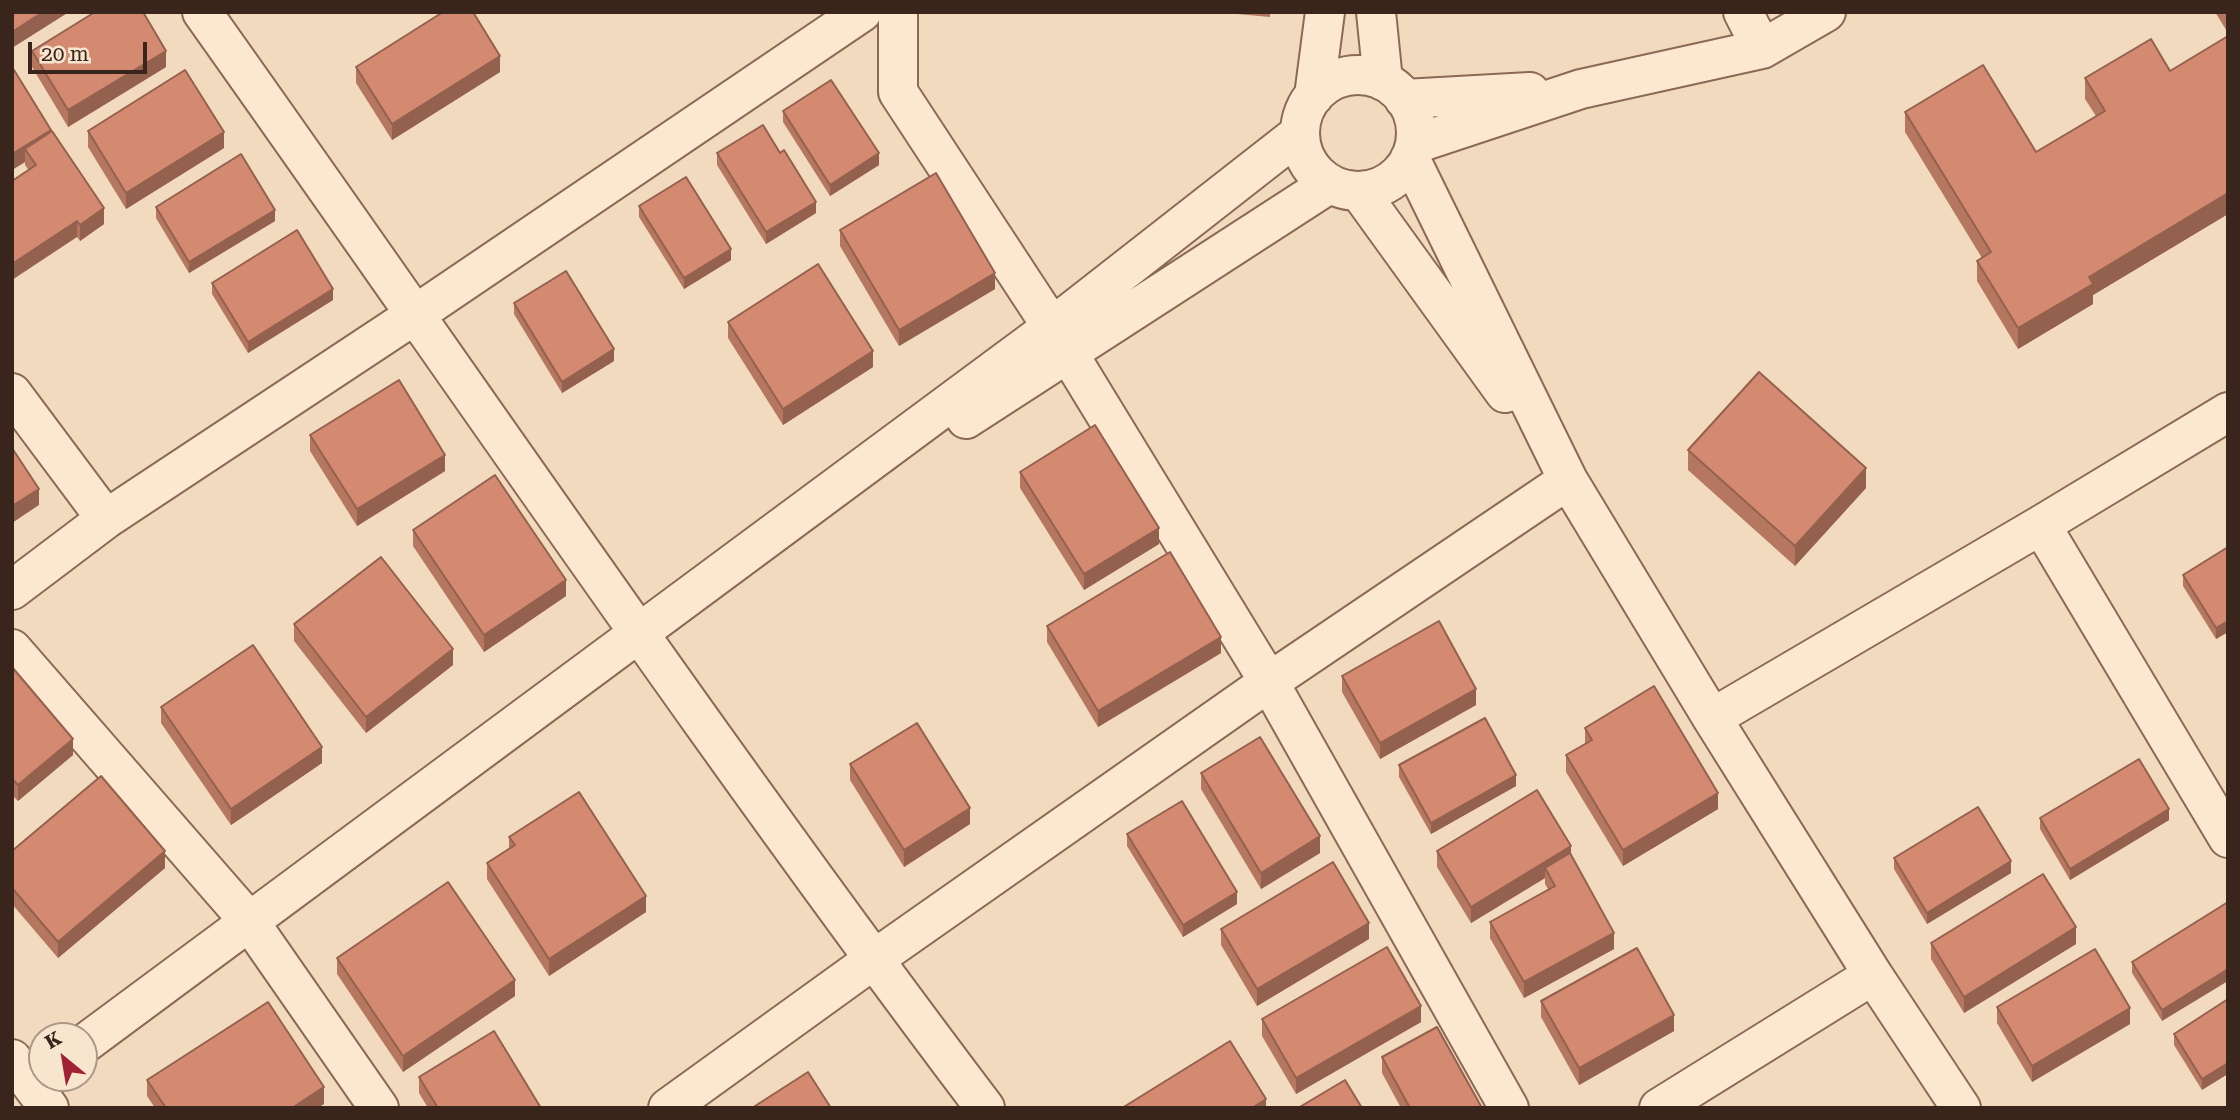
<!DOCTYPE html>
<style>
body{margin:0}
#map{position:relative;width:2240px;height:1120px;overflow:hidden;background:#f2dabe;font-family:"Roboto Serif",serif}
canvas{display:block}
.frame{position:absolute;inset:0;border:14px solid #39251b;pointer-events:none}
.north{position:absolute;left:28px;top:1022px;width:70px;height:70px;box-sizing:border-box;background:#f8e5ce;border:2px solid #ac9886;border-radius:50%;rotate:330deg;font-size:19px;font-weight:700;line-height:28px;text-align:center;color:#39251b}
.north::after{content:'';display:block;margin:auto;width:24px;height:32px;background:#a02035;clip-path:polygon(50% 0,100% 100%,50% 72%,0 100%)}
.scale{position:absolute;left:28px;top:42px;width:119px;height:32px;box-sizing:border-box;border:4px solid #39251b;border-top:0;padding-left:9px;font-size:21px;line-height:24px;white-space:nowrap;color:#39251b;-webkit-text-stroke:5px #f8e5ce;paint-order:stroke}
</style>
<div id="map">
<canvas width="2240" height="1120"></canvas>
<div class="frame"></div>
<div class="north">K</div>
<div class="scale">20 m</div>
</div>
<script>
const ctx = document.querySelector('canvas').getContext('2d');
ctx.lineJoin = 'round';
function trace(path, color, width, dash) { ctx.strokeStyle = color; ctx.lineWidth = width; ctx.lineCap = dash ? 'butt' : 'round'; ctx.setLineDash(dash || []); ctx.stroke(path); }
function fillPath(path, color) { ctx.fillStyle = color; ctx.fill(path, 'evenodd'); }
const minor = new Path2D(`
 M202 12C462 378 714 750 985 1108
 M898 12V92L1052 327
 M1376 12 1383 81
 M1743 12 1762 49
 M1300 133a58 58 0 1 1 116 0a58 58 0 1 1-116 0Z
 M1314 96 1325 12
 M1404 99 1530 92
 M1415 144 1581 89 1762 49 1826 12
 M1410 158 1568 480 1712 718 1873 975 1961 1108
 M1359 191 1505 393
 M1068 353 1269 682 1509 1108
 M12 393 106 519
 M966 419 1329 184
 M2041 525 2228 838
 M12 590 106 519 416 314 862 12
 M12 649 249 921 379 1108
 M1712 718 2041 525 2228 412
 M84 1044 1052 327 1300 133
 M12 1059 49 1108
 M668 1108 873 960 1269 682 1568 480
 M1659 1108 1873 975`);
const wall = new Path2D(`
 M1215 12H1270V17Z
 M2215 12H2228V33Z
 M2228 36V214L2093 295V304L2018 349 1977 281V261L1982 258 1905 132V112L2036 152 2096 116 2085 99V78L2170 71Z
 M32 51 166 67 68 127 32 67Z
 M356 67 500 72 392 140 356 83Z
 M12 71 51 132 104 224 80 241 25 165V162L12 170Z
 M783 111 879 165 830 196 783 122Z
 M88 131 224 148 126 209 88 147Z
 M717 153H780L816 213 766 244 717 165Z
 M639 206 731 260 684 289 639 217Z
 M156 207 275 221 189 273 156 218Z
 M840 230 995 289 899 346 840 246Z
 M212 283 333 300 248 353 212 294Z
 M514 303 614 361 562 393 514 314Z
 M728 322 873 367 783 425 728 338Z
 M310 435 445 471 357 526 310 451Z
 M2228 440V455L2226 452V441Z
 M1688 450 1866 488 1795 566 1688 470Z
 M1020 472 1159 544 1084 590 1020 488Z
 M413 530 566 596 484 652 413 546Z
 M2228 547V632L2216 639 2183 586V575Z
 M294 624 453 665 366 733 294 641Z
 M1047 626 1221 653 1098 727 1047 642Z
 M12 667 73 755 18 801 12 795Z
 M1342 676 1476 705 1380 759 1342 692Z
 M161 707 322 763 231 825 161 723Z
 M1585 728 1718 809 1623 866 1566 772V755L1585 744Z
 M850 764 970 824 904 867 850 780Z
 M1399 765 1516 786 1431 834 1399 777Z
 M1201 773 1320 853 1261 889 1201 789Z
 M2040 818 2169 820 2070 880 2040 829Z
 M1127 834 1237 904 1183 937 1127 846Z
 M509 837 646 912 549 976 487 879V863L509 848Z
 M12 851 165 868 58 958 12 904Z
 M1437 851 1571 856 1614 949 1524 998 1490 938V922L1548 889 1545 884V878L1471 923 1437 867Z
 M1894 858 2011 873 1927 924 1894 869Z
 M2228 902 2162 1021 2132 973V962Z
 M1221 929 1369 939 1257 1006 1221 945Z
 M1931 943 2076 944 1964 1013 1931 959Z
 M337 958 515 996 403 1072 337 974Z
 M2228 999 2202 1090 2174 1045V1034Z
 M1541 1001 1674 1031 1579 1085 1541 1017Z
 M1997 1007 2130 1024 2032 1082 1997 1023Z
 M1262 1019 1421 1022 1296 1094 1262 1036Z
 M1382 1057 1482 1108H1401L1382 1073Z
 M419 1077 541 1108H428L419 1093Z
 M147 1080 324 1104 317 1108H155L147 1096Z`);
const shadedWall = new Path2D(`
 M43 12H69L12 48V32Z
 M166 51V67L68 127V110Z
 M500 56V72L392 140V124Z
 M51 130V146L25 149V162L12 170V154Z
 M224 132V148L126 209V193Z
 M879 153V165L830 196V185Z
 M2228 193V214L2093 295V304L2018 349V328L2089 277Z
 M816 202V213L766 244V232Z
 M104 208V224L80 241V225Z
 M275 210V221L189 273V262Z
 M77 221V237L12 280V264Z
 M731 249V260L684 289V278Z
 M995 273V289L899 346V330Z
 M333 289V300L248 353V342Z
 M614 349V361L562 393V382Z
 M873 351V367L783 425V409Z
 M445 455V471L357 526V509Z
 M1866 468V488L1795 566V546Z
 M39 489V505L12 523V506Z
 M1159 528V544L1084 590V574Z
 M566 580V596L484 652V635Z
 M2228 621V632L2216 639V628Z
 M1221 637V653L1098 727V711Z
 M453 649V665L366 733V717Z
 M1476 689V705L1380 759V743Z
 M73 739V755L18 801V785Z
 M322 747V763L231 825V809Z
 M1516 775V786L1431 834V823Z
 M1718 793V809L1623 866V850Z
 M970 808V824L904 867V850Z
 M2169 809V820L2070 880V869Z
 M1320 836V853L1261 889V873Z
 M1571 846V862L1545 868V878L1471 923V907Z
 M165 851V868L58 958V942Z
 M2011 861V873L1927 924V913Z
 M1237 892V904L1183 937V925Z
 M646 896V912L549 976V959Z
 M1369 923V939L1257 1006V989Z
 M2076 927V944L1964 1013V997Z
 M1614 933V949L1524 998V982Z
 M2228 969V981L2162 1021V1010Z
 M515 980V996L403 1072V1056Z
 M1421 1006V1022L1296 1094V1078Z
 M2130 1008V1024L2032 1082V1066Z
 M1674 1015V1031L1579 1085V1068Z
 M2228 1063V1074L2202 1090V1079Z
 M324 1087V1104L317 1108H292Z
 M1266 1099V1108H1252Z`);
const building = new Path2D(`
 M12 12H43L12 32Z
 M95 12H143L166 51 68 110 32 51Z
 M443 12H473L500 56 392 124 356 67Z
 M2228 36V193L2089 277 2093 284 2018 328 1977 261 1991 252 1905 112 1983 65 2036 152 2105 111 2085 78 2151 39 2170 71Z
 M14 70 51 130 12 154V71Z
 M185 70 224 132 126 193 88 131Z
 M831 80 879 153 830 185 783 111Z
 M763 125 780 153 784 150 816 202 766 232 717 153Z
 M52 131 104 208 80 225 77 221 12 264V181L36 165 25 149Z
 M241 154 275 210 189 262 156 207Z
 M936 173 995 273 899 330 840 230Z
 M686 177 731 249 684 278 639 206Z
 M297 230 333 289 248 342 212 283Z
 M818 264 873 351 783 409 728 322Z
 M566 271 614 349 562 382 514 303Z
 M1759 372 1866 468 1795 546 1688 450Z
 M399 380 445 455 357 509 310 435Z
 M1095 425 1159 528 1084 574 1020 472Z
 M12 448 39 489 12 506Z
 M495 475 566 580 484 635 413 530Z
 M2228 547V621L2216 628 2183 575Z
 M1170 552 1221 637 1098 711 1047 626Z
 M381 557 453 649 366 717 294 624Z
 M1439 621 1476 689 1380 743 1342 676Z
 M253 645 322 747 231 809 161 707Z
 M12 667 73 739 18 785 12 779Z
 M1654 686 1718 793 1623 850 1566 755 1592 740 1585 728Z
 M1485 718 1516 775 1431 823 1399 765Z
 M917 723 970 808 904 850 850 764Z
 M1260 737 1320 836 1261 873 1201 773Z
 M2139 759 2169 809 2070 869 2040 818Z
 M101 776 165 851 58 942 12 888V851Z
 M1537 790 1571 846 1471 907 1437 851Z
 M579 792 646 896 549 959 487 863 515 845 509 837Z
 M1182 801 1237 892 1183 925 1127 834Z
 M1978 807 2011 861 1927 913 1894 858Z
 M1570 853 1614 933 1524 982 1490 922 1555 886 1545 868Z
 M1333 862 1369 923 1257 989 1221 929Z
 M2043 874 2076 927 1964 997 1931 943Z
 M448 882 515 980 403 1056 337 958Z
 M2228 902V969L2162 1010 2132 962Z
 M1387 947 1421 1006 1296 1078 1262 1019Z
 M1637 948 1674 1015 1579 1068 1541 1001Z
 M2095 949 2130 1008 2032 1066 1997 1007Z
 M2228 999V1063L2202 1079 2174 1034Z
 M268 1002 324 1087 292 1108H166L147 1080Z
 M1437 1027 1482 1108H1410L1382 1057Z
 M494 1031 541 1108H438L419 1077Z
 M1230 1041 1266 1099 1252 1108H1122Z
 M808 1072 831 1108H756L755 1106Z
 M1345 1080 1362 1108H1298Z`);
trace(minor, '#8b6955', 42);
trace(minor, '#fce8d1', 38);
fillPath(wall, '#b57760');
fillPath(shadedWall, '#94614e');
fillPath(building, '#d38a70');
trace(building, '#94614e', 2);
</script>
